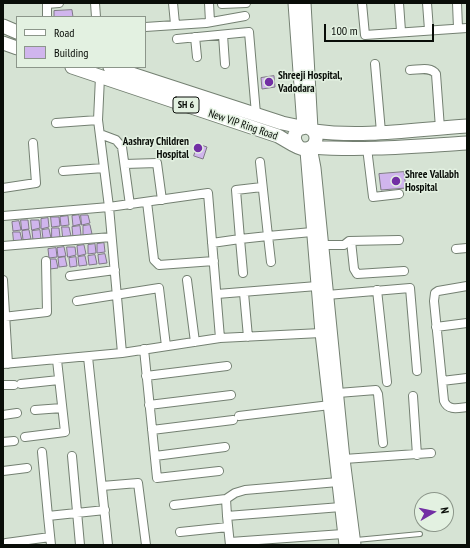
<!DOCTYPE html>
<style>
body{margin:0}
#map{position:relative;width:470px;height:548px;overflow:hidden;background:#d6e3d4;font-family:"PT Sans Narrow",sans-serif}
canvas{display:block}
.frame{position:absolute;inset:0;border:4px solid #090d08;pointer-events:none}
.legend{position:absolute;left:16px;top:16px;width:130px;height:52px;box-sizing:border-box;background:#e3f1e1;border:1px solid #8c968a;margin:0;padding:5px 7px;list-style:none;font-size:12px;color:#090d08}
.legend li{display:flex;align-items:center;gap:8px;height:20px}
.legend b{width:20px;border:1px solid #8c968a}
.north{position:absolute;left:414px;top:492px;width:40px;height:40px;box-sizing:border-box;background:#e3f1e1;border:1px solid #8c968a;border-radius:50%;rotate:81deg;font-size:11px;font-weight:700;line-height:16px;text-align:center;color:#090d08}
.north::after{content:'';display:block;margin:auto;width:14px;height:18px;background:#722fa4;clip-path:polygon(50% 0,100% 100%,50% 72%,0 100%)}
.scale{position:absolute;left:324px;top:24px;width:110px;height:18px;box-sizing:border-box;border:2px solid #090d08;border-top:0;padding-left:5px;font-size:12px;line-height:14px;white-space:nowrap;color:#090d08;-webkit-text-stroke:3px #e3f1e1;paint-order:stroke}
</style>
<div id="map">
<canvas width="470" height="548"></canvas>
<div class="frame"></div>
<ul class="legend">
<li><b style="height:5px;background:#fff"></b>Road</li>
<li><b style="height:11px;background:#d0b5ed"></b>Building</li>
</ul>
<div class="north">N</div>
<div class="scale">100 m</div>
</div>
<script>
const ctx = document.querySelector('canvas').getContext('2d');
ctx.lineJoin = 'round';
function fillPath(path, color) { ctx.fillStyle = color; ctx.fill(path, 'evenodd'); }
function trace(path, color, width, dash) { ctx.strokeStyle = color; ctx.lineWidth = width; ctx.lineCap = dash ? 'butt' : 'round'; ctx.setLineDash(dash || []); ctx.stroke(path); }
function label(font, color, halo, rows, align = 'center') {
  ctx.font = font + ' "PT Sans Narrow",sans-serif'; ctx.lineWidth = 3; ctx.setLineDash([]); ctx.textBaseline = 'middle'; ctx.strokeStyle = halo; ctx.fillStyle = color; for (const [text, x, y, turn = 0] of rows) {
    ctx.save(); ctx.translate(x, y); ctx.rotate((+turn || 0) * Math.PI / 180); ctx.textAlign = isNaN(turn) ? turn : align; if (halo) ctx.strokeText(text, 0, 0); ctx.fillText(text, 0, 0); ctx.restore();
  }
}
const building = new Path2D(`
 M72 10 73 17H54V11Z
 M274 76 275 87 262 89 261 78Z
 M198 144 207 147 203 159 194 156Z
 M404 172 406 188 381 190 379 174Z
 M79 215 81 224 73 226 72 216Z
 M81 215H88L90 223 82 225Z
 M68 216 69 225 61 226 60 217Z
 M51 217H59L60 226 52 227Z
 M48 218 49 227 41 229V219Z
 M21 220H28L29 229 22 230Z
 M31 220H39L40 228 32 230Z
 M19 221 21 230 13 231 12 222Z
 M90 225 92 234 83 236V226Z
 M80 226 81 235 73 237 72 227Z
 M62 227H69L71 236 63 237Z
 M52 228H59L60 237 52 238Z
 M49 229 51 238 43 239 42 230Z
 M29 230 31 239 23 240 22 231Z
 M40 230 41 239 33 240 32 231Z
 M13 232H20L22 241 14 242Z
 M104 243 105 252 97 253V244Z
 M95 244 96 253 88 254V245Z
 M84 245 86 254 78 256 77 246Z
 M64 247 66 256 58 257 57 248Z
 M67 247H75L76 255 68 257Z
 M56 248 57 257 49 258 48 249Z
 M105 254 107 263 99 264 98 255Z
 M95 255 97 264 89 265 88 256Z
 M85 256 87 265 79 266 78 257Z
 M65 257 67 266 59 267 58 258Z
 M76 257 77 266 70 267 69 258Z
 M49 259H56L58 268 50 269Z`);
const lane = new Path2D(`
 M356 540 420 534`);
const street = new Path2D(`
 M47 3V4L59 3
 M95 3 96 17
 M173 3 175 24
 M209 3 210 22
 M362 3 365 35 467 28
 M399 3 401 31
 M427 3 429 30
 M457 3 458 28
 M47 4V17
 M222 4 246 3
 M145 27 206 23 245 16
 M223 35 225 64
 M195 37 197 57
 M177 39 249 32 256 114
 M375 64 381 132
 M410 70C418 70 431 66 436 74L440 128
 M100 77 98 120 109 207 122 353
 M56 123 98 120
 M100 134 116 140 122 147 130 205
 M367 148 373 197 399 194
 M260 162 268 236 240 239 236 190 262 187
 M125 164 157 163 162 200
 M63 171 104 168
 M3 188 36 183 33 143
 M147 202 154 260 159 265 214 261
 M3 216 109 207 208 193 220 338
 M351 241 354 269 357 274 404 271
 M212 243 240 239 243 273
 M324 245H344L349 241 399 240
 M3 246 111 237
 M456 249 467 248
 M271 262 268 236 312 232
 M70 276 115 270
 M3 280 8 364
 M187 280 195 342
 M467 286 438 291 435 293 434 301 444 401C448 411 458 408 467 407
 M377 290 387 382
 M244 293 248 337
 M217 294 317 286
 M327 295 410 288 417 371
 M77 301 159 288 166 346
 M3 317 47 312 46 261
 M436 327 467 323
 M144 349 157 478 219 471
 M88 357 108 545
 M3 364 122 353 220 338 321 333
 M146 376 227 366
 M442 381 467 378
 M21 384 59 380
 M3 385H14
 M338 393 376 390 378 394 383 443
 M413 396 417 455
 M149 405 231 395
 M35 410 62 408
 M3 415 17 413
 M239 416 330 405
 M152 430 233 420
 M25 437 65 432 57 360
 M3 442 14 441
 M42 452 48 516 105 510
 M72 456 80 545
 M155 456 225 447
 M344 459 431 453
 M3 471 27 468
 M102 486 138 483 146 545
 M226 499 235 493 245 490 338 482
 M174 505 226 499 227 516
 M48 516 51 545
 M180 532 228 527
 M230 542 343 534
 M6 543 50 537
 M230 545 227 516 341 507`);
const secondary = new Path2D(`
 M294 3 303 127
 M305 3 312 129
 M311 147 315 168 344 459 355 545
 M306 151 321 333 345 545`);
const primary = new Path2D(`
 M3 26 17 32
 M3 43 17 48
 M72 67 278 136C286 140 296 148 304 149 318 150 321 130 306 127L298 129C293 135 293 141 298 146
 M110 67 282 123 301 127
 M314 131C364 138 417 129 467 126
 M312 147C363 151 416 146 467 143`);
const markers = [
 [269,82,5,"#722fa4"],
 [198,148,5,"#722fa4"],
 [396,181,5,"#722fa4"]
];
const shields = [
 [186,105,26]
];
const shieldNames = [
 ["SH 6",186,105]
];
const poiNames = [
 ["Shreeji Hospital,",278,76],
 ["Vadodara",278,89],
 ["Aashray Children",189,142,"right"],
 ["Hospital",189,155,"right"],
 ["Shree Vallabh",405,175],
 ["Hospital",405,188]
];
const streetNames = [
 ["New VIP Ring Road",243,125,19]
];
fillPath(building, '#d0b5ed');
trace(building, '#7f7887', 1);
trace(lane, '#748072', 6);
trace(street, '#748072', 10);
trace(secondary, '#748072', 13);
trace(primary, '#748072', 15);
trace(lane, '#fff', 4);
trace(street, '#fff', 8);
trace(secondary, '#fff', 11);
trace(primary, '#fff', 13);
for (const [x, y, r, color] of markers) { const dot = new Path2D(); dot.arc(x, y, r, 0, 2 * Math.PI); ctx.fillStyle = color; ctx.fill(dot); trace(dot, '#e3f1e1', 1.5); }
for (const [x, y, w] of shields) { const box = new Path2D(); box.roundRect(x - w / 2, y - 8, w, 16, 3); ctx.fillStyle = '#e3f1e1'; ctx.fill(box); trace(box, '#090d08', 1); }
label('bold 10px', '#090d08', null, shieldNames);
label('bold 11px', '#090d08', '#e3f1e1', poiNames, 'left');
label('11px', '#090d08', '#e3f1e1', streetNames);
</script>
